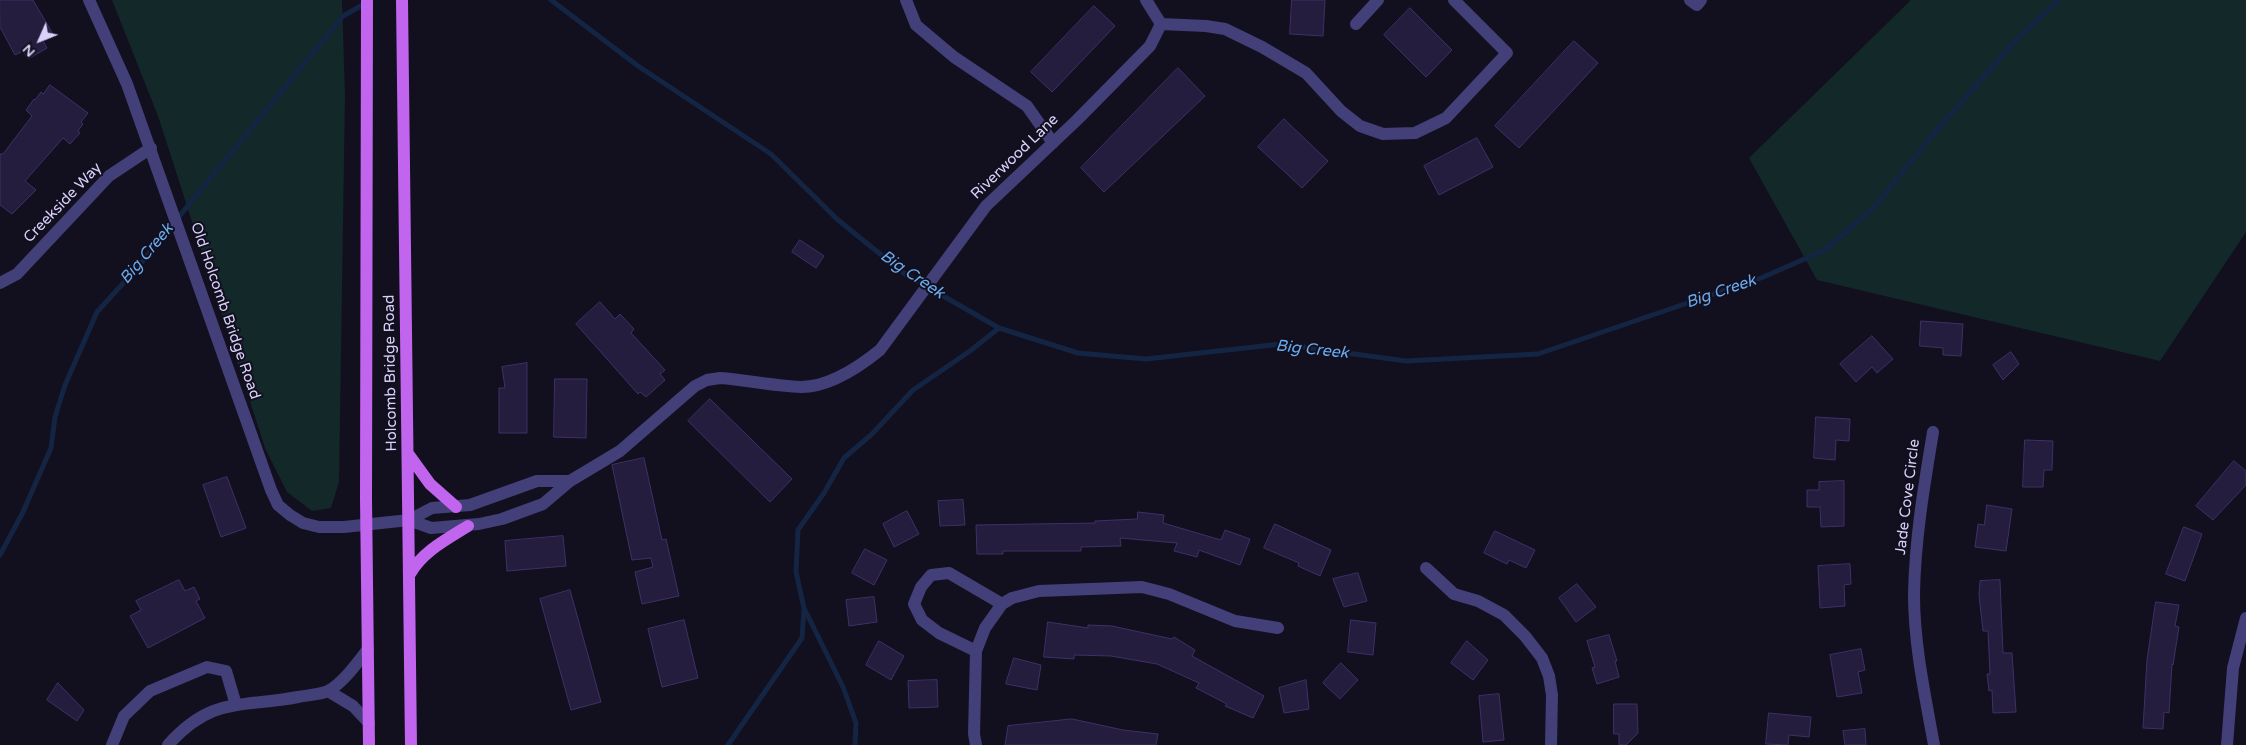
<!DOCTYPE html>
<style>
body{margin:0}
#map{position:relative;width:2246px;height:745px;overflow:hidden;background:#120f1f;font-family:"Varela Round",sans-serif}
canvas{display:block}
.north{position:absolute;left:15px;top:15px;width:50px;height:50px;-webkit-text-stroke:4px #120f1f;paint-order:stroke;rotate:226deg;font-size:14px;font-weight:700;line-height:20px;text-align:center;color:#d8d2fa}
.north::after{content:'';display:block;margin:auto;width:18px;height:22px;background:#d8d2fa;clip-path:polygon(50% 0,100% 100%,50% 72%,0 100%)}
</style>
<div id="map">
<canvas width="2246" height="745"></canvas>
<div class="north">N</div>
</div>
<script>
const ctx = document.querySelector('canvas').getContext('2d');
ctx.lineJoin = 'round';
function fillPath(path, color) { ctx.fillStyle = color; ctx.fill(path, 'evenodd'); }
function trace(path, color, width, dash) { ctx.strokeStyle = color; ctx.lineWidth = width; ctx.lineCap = dash ? 'butt' : 'round'; ctx.setLineDash(dash || []); ctx.stroke(path); }
function label(font, color, halo, rows, align = 'center') {
  ctx.font = font + ' "Varela Round",sans-serif'; ctx.lineWidth = 4; ctx.setLineDash([]); ctx.textBaseline = 'middle'; ctx.strokeStyle = halo; ctx.fillStyle = color; for (const [text, x, y, turn = 0] of rows) {
    ctx.save(); ctx.translate(x, y); ctx.rotate((+turn || 0) * Math.PI / 180); ctx.textAlign = isNaN(turn) ? turn : align; if (halo) ctx.strokeText(text, 0, 0); ctx.fillText(text, 0, 0); ctx.restore();
  }
}
const green = new Path2D(`
 M112 0H342L345 95 339 482 331 508 312 511 287 492 265 448 158 116Z
 M1911 0H2246V232L2160 361 1817 280 1749 158Z`);
const stream = new Path2D(`
 M551 0 638 66 771 154 838 220 905 274 999 328 1078 353 1146 359 1281 344 1406 361 1538 354 1761 278 1825 250 1874 207 1936 131 2015 41 2059 0
 M0 555 23 512 51 448 55 417 65 385 97 312 137 268 343 16 366 3
 M728 745 802 638 804 609
 M855 745 856 723 843 687 804 608 796 572 798 530 824 493 844 458 872 434 913 390 970 351 999 328`);
const building = new Path2D(`
 M0 0H33L54 36 43 41 47 48 28 59 23 51 15 55 0 27Z
 M1292 0H1325L1323 36 1290 34Z
 M1094 6 1115 26 1052 92 1031 72Z
 M1410 8 1452 50 1426 77 1384 35Z
 M1574 41 1598 63 1519 148 1495 126Z
 M1178 68 1205 96 1104 192 1081 168Z
 M50 85 88 113 81 122 83 124 78 131 80 133 70 144 63 138 25 181 36 190 12 214 0 205V154H3L32 116 26 110 34 99 35 100 41 92 43 94Z
 M1284 119 1328 161 1302 188 1258 147Z
 M1477 138 1493 167 1439 195 1424 166Z
 M800 240 824 256 816 268 792 252Z
 M600 302 615 319 620 314 634 329 631 333 665 370 660 374 665 380 646 397 640 392 638 394 576 324Z
 M1921 321 1963 324 1961 356 1943 355V348L1920 346Z
 M1872 336 1893 359 1877 373 1872 367 1856 382 1840 364Z
 M2011 352 2019 364 2003 380 1993 365Z
 M527 363V433H499V388H505L502 367Z
 M555 379H587L586 438 554 437Z
 M710 399 792 479 770 502 688 421Z
 M1816 417 1850 419 1849 441 1836 440 1835 460 1814 458Z
 M2025 440 2053 441 2052 470H2044L2043 487H2023Z
 M644 458 662 540 666 539 679 596 642 604 635 572 653 567 651 558 632 560 612 465Z
 M2234 461 2246 471V485L2213 520 2196 506Z
 M227 477 246 528 221 537 203 485Z
 M1844 481V526L1821 527 1820 507H1807V490H1819V482Z
 M963 500 965 525 940 526 938 501Z
 M1987 505 2012 509 2006 551 1975 547 1978 524 1984 525Z
 M907 511 919 534 894 547 883 524Z
 M1138 512 1164 515 1163 523 1221 540 1225 530 1250 539 1240 565 1199 550 1197 557 1174 551 1177 543 1120 538 1121 546 1081 547V551H1003V554H977L976 525 1095 523V521L1137 519Z
 M1275 524 1331 550 1320 576 1298 566 1299 563 1264 548Z
 M2184 527 2202 534 2185 581 2166 574Z
 M1495 531 1535 550 1526 568 1509 560 1507 564 1484 553Z
 M563 536 566 566 507 571 505 541Z
 M865 549 887 560 874 585 852 573Z
 M1850 564 1851 584 1844 585 1845 606 1820 608 1818 566Z
 M1358 573 1367 601 1344 607 1333 579Z
 M179 580 185 591 194 587 200 599 196 601 205 618 148 648 130 616 141 610 136 601Z
 M2000 580 2003 653H2012L2016 712 1993 713 1992 690 1989 691 1987 674H1990L1988 631H1983L1979 595 1980 581Z
 M1577 584 1596 607 1576 622 1559 598Z
 M570 590 601 702 571 710 540 599Z
 M874 597 877 622 849 626 846 600Z
 M2156 602 2179 605 2175 626 2179 627 2173 665 2172 664 2169 713 2164 712 2163 729 2143 728 2147 660Z
 M684 620 698 678 662 687 648 629Z
 M1351 620 1376 623 1373 655 1348 652Z
 M1048 622 1088 628V625L1112 626 1172 639 1174 637 1195 650 1192 656 1264 696 1253 718 1225 706 1227 704 1196 688 1199 683 1157 664 1111 656 1074 655V659L1044 657Z
 M1609 635 1617 661H1615L1619 677 1597 684 1592 668 1595 667 1587 641Z
 M879 641 904 656 891 680 866 665Z
 M1467 641 1488 660 1473 680 1451 663Z
 M1861 649 1865 670 1858 672 1862 693 1837 697 1830 655Z
 M1014 658 1041 665 1037 690 1006 684Z
 M1341 663 1358 680 1340 699 1323 683Z
 M937 680 938 707 909 708 908 681Z
 M1306 680 1309 709 1284 713 1279 688Z
 M58 683 84 710 77 721 47 700Z
 M1499 694 1504 740 1483 742 1479 696Z
 M1614 704H1637L1638 733 1626 745H1619V734H1614Z
 M1769 713 1811 717 1809 737 1789 735 1788 745 1766 744Z
 M1072 719 1123 730 1158 734 1156 745H1005L1008 726Z
 M1865 729 1866 745H1845L1843 731Z`);
const minor = new Path2D(`
 M89 0 127 84 271 490 278 505 290 515 303 523 319 527H344L409 520 432 508 470 505 537 481H570
 M906 0 916 25 954 57 1027 106 1053 143
 M1146 0 1161 24
 M1690 0 1697 5 1701 0
 M1161 24 1206 26 1225 29 1262 47 1306 73 1341 111 1360 126 1383 134 1415 133 1446 118 1507 53 1454 0
 M1356 24 1378 0
 M0 283 17 274 109 176 151 148
 M1933 432C1924 486 1915 539 1914 594 1914 645 1925 695 1934 745
 M409 520 431 528 479 524 502 519 543 504 570 481 620 451 695 386 707 380 720 378C747 380 774 386 801 387 830 387 859 367 880 350L986 206 1077 120 1150 46 1161 24
 M1426 568 1454 594 1478 601 1504 615 1525 636 1542 658 1549 676 1552 695 1551 745
 M976 651 939 633 922 620 914 604 921 587 931 575 949 573 1002 604
 M328 691 353 706 369 723
 M112 745 124 716 150 691 207 667 226 671 236 705
 M168 745C212 696 240 708 298 697 307 695 319 695 328 691 343 683 358 662 368 649
 M976 745 974 734 976 651 985 628 1002 604 1012 598 1039 591 1142 587 1169 594 1235 621 1278 628
 M2227 745 2233 668 2246 618`);
const major = new Path2D(`
 M367 0 366 499 369 745
 M402 0 411 745
 M409 455 430 484 456 507
 M410 574C422 552 447 539 468 526`);
const streetNames = [
 ["Riverwood Lane",1015,157,-44],
 ["Creekside Way",63,203,-46],
 ["Old Holcomb Bridge Road",225,311,71],
 ["Holcomb Bridge Road",391,373,-91],
 ["Jade Cove Circle",1908,497,-83]
];
const waterNames = [
 ["Big Creek",147,254,-50],
 ["Big Creek",912,275,34],
 ["Big Creek",1721,292,-19],
 ["Big Creek",1312,350,6]
];
fillPath(green, '#132828');
trace(stream, '#142543', 5);
fillPath(building, '#251d3e');
trace(building, '#3e3167', 1);
trace(minor, '#433f79', 12);
trace(major, '#c164ee', 12);
label('15px', '#d8d2fa', '#120f1f', streetNames);
label('italic 16px', '#6bacef', '#120f1f', waterNames);
</script>
